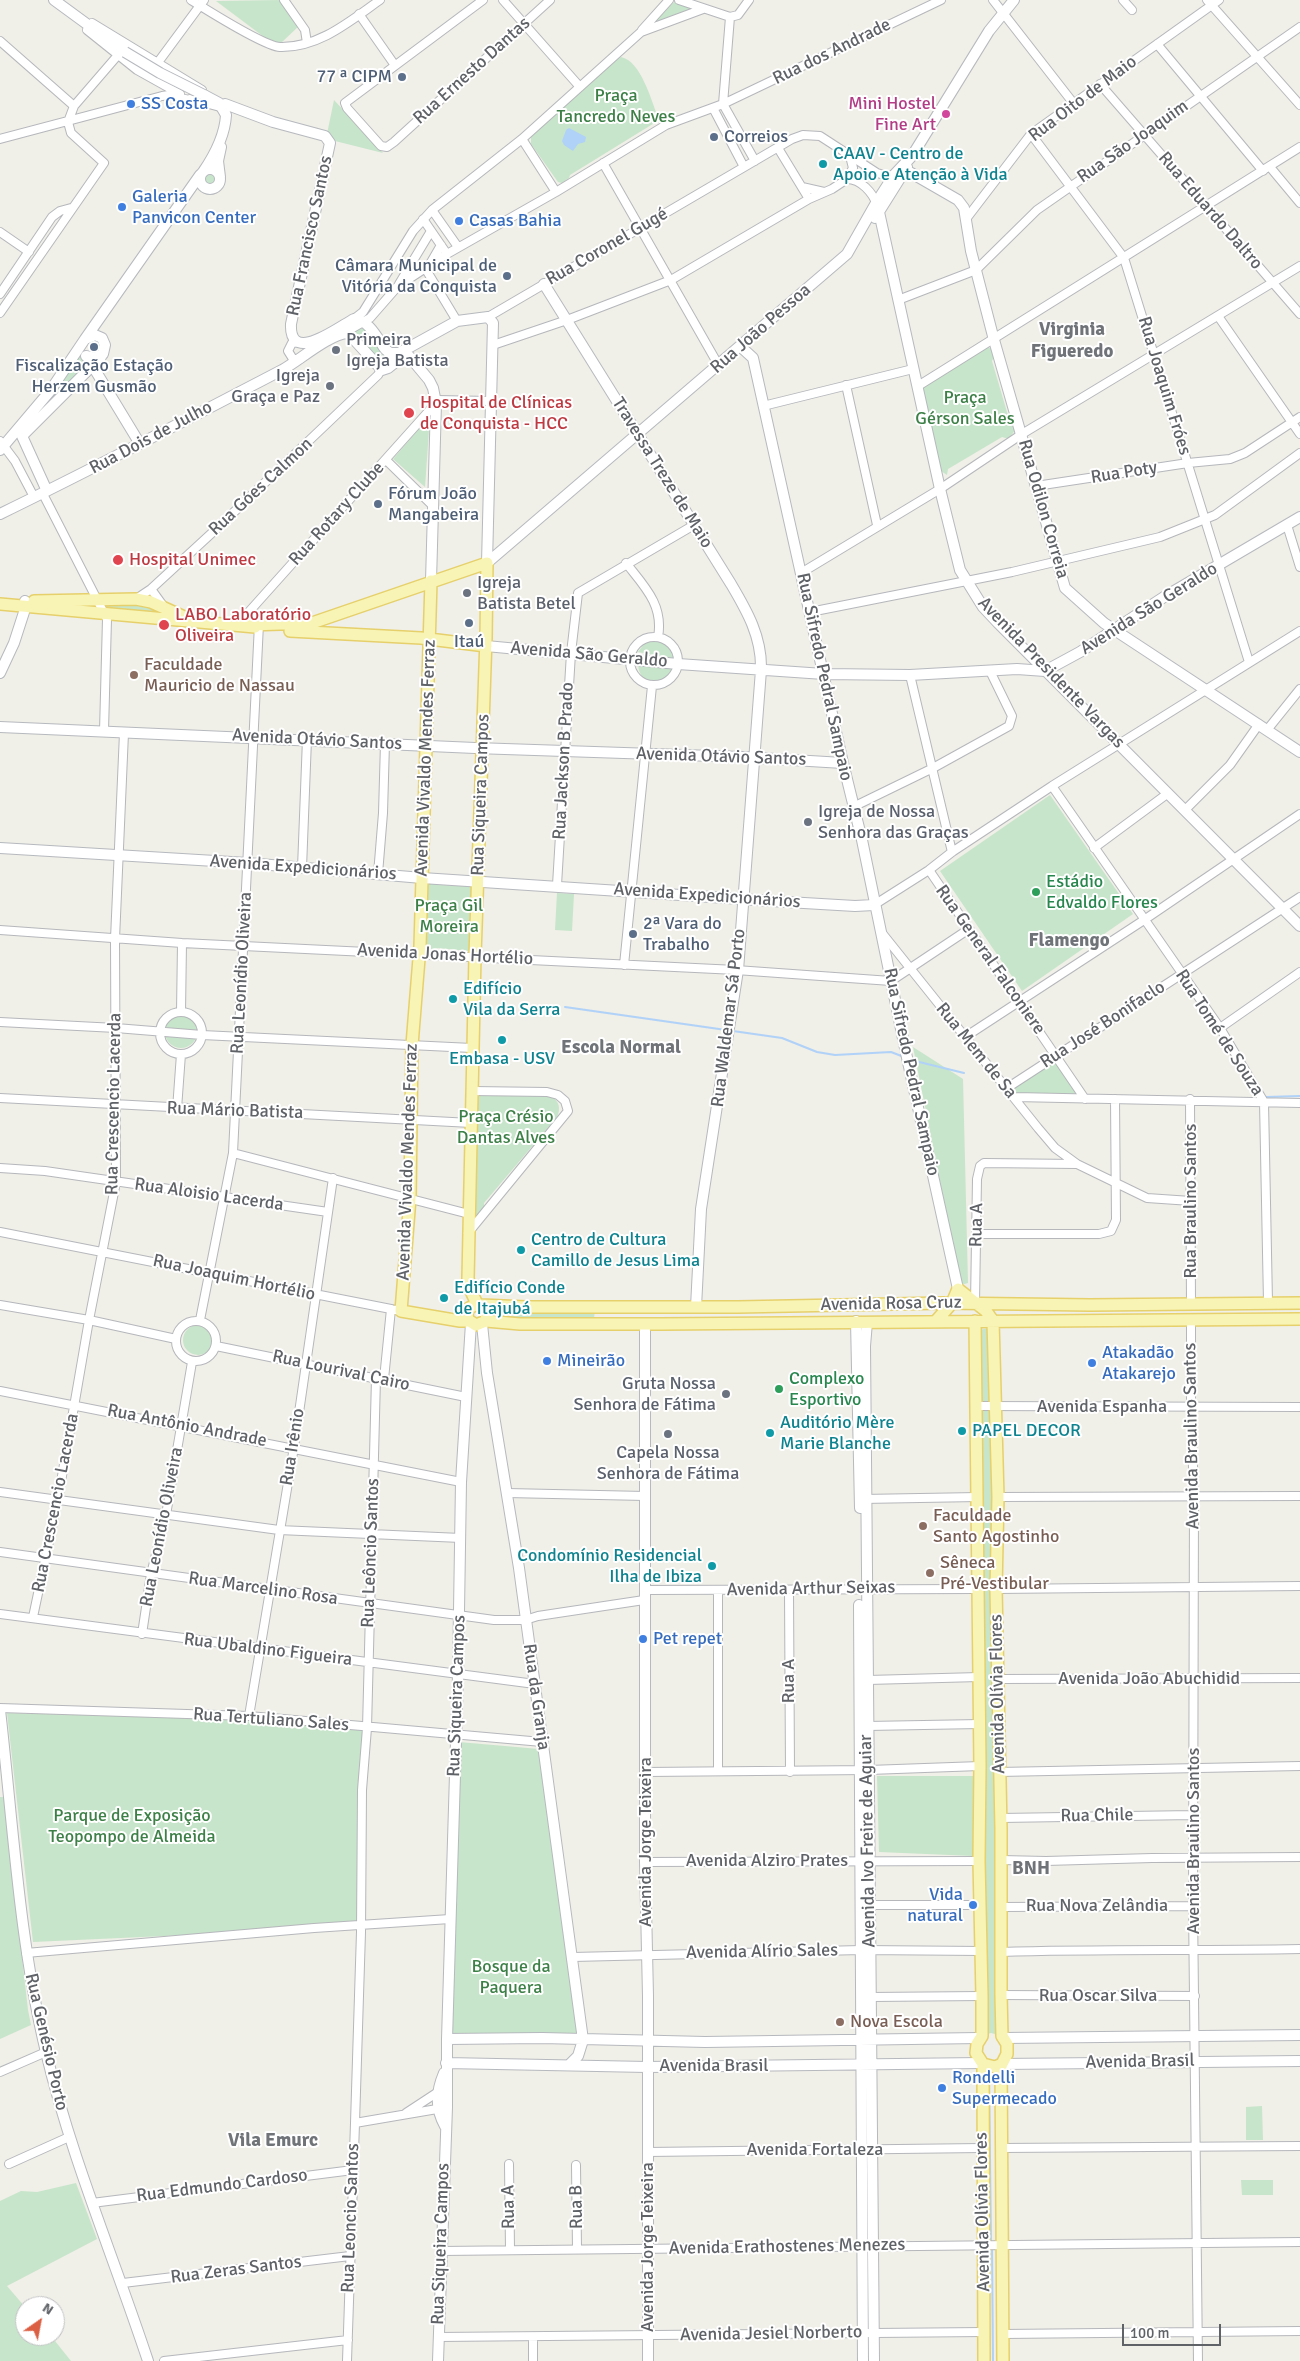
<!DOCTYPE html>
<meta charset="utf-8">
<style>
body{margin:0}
#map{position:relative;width:1300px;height:2361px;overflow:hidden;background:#f0efe8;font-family:Signika,sans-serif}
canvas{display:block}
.north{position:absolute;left:15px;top:2296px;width:50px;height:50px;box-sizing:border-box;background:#fff;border:1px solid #bfc0c2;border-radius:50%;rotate:33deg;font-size:14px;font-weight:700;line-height:20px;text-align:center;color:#5f6267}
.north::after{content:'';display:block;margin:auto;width:18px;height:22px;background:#db5f43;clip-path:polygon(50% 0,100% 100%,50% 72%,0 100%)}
.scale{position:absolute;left:1122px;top:2324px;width:99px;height:22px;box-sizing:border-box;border:2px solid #5f6267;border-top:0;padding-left:6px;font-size:15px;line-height:18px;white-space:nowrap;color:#5f6267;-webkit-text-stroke:4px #fff;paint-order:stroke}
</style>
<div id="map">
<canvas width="1300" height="2361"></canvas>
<div class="north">N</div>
<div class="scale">100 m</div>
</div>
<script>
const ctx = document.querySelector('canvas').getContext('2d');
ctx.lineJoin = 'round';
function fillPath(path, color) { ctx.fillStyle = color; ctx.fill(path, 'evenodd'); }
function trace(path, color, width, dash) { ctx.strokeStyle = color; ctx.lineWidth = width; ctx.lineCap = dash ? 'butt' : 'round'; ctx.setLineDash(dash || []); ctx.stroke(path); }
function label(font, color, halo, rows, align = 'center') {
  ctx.font = font + ' Signika,sans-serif'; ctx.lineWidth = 4; ctx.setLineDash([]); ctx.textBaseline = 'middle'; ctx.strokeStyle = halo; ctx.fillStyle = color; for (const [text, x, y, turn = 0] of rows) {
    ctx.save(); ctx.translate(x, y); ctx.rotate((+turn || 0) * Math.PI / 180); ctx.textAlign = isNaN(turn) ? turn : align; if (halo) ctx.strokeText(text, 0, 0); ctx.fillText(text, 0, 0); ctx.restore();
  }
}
const green = new Path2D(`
 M281 0 300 25 281 43 268 40 216 1Z
 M676 0 693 8 657 23 655 21Z
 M621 57C641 61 651 100 658 117L656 122 570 175 569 178 562 183 558 182 531 144V137L615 61Z
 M334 100 383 153 335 141 327 134Z
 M200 180a10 10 0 1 1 20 0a10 10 0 1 1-20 0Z
 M364 324 389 353 383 364 350 332Z
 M988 347 992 349 995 355 992 361 1009 419 1014 423 1015 430 1009 439 1002 437 948 469 947 475 938 469 921 388Z
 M79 354 90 366 51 402 50 397Z
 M430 416 425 487 393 459Z
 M98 599H136L167 615 106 613Z
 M653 639C667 639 678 644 680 660L638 652 644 644Z
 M638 664 678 669C666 685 639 688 638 664Z
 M1050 795 1133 914 1022 991 940 871Z
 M431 881 436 882 438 885 473 886 471 895 470 940 473 944 468 951 438 948 430 952 424 945 425 940 427 938 428 894 425 890Z
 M557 893 574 894 572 931 555 930Z
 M165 1032a16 16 0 1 1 32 0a16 16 0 1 1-32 0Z
 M913 1047 963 1079 968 1283 961 1285Z
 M1053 1061 1058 1062 1079 1096 1019 1095 1013 1091 1014 1087Z
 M475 1094 551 1096C559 1101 561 1108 557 1117L484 1203V1207L472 1224Z
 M494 1307 595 1309 594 1319H493Z
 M183 1340a15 15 0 1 1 30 0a15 15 0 1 1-30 0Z
 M990 1328 1002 2036 991 2033 981 2036 978 1330Z
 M7 1713 189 1718 367 1728 361 1927 33 1942Z
 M459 1742 539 1749 578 2036 450 2039Z
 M877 1776H974L973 1856 879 1852Z
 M0 1797H4L28 2010 31 2025 0 2039Z
 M1262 2106 1263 2140H1246V2107Z
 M1241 2180H1273V2195H1242Z
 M76 2183 97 2239 7 2286 25 2307V2336H51L71 2361H0V2201L21 2191 37 2192Z`);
const water = new Path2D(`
 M569 128 586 137 585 142 578 144 573 151 564 145 562 141 566 130Z`);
const stream = new Path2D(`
 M565 1007 726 1030
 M733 1031 782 1038 817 1052 835 1055 891 1052 904 1057
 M911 1060 964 1073
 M1266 1097 1300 1096
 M989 2073 991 2243
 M992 2247 993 2361`);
const street = new Path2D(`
 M191 0C207 10 264 46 280 47 319 48 350 21 380 0
 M284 0 305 30 307 43
 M483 0 345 103 347 108 381 146 387 147 394 142 550 0
 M503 0 580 87
 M679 0 730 17 738 15 749 0
 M993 0 1074 104
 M1123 0 1132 10
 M1207 0 1300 105
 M359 14 394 64
 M92 23 202 90
 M87 30 137 70 180 94
 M642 30 669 0
 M0 41 74 106
 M1157 44 1263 171
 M156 65 204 0
 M1100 84 1300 314
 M190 99 220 107
 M723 104 730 17
 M723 104 755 161
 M713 108 744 167
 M68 122 74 106 118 55
 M1031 134 1124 258 1249 662
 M0 139 162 96 169 95 193 101
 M522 139 556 192
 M778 148 809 199
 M603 163 719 366
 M1270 167 1300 203
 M847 179C861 179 873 193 877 205
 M802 187 824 192
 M432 210 458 247
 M423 219 447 254
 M966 219 1031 134 1219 0
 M0 232 29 252
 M430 264 441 245
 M425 268 457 321
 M399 284 431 231
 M0 294 52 217 60 211 71 208
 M898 300 976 270 1037 210 1300 27
 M0 313 104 163 71 133 68 122
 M1218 316 1300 434
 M488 317 792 139 803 135 820 136 877 173 888 176 894 175
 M354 319 363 312 413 231 432 210 522 139 641 32 703 9
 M344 333 370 318 398 286 447 254 556 192 666 125 723 104 941 0
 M300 342 292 343 288 351 293 359H300
 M493 345 567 320 671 280 809 199 832 189 847 179 853 168 850 156
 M846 385 877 525
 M918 386 1300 147
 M436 400 491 401
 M763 406 913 369
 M0 441 15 461 34 497
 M386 460 433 506
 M1036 486 1188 463 1230 459 1245 453 1300 417
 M43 494 107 619 104 731
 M1287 525 1300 567
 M626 563C644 586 664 605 658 637
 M801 573 940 489 1022 434 1300 266
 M151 589 164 607
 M136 599 151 589 214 531 378 375 387 359 398 354
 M810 612 1012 572 1160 537 1215 515 1300 453
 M238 624 436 403
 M630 661a24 24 0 1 1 48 0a24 24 0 1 1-48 0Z
 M910 675 952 852
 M1267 730 1300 689
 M1052 786 1220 1028 1264 1102 1268 1302
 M853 807 933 768 1009 726 1012 716 990 671
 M1185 810 1230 765 1259 724
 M1094 848 1167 794
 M302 868 307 739
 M929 870 1085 1099
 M378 874 383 813 385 743
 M557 885 571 653 578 593 694 525
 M874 905 929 870 952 852 1052 786 1300 631
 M0 930 182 943 736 970 891 981 969 929
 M882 933 1038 1128 1055 1148 1077 1164
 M624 965 652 686
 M181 1012 182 943
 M160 1033a21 21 0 1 1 42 0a21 21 0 1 1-42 0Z
 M0 1022 116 1028 202 1035 472 1048
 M1220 1028 1300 972
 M965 1037 1144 920 1300 814
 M1007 1088 1300 897
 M1015 1097 1300 1103
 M0 1098C157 1107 314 1114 471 1123
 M1190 1099 1191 1304
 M177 1109 181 1054
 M233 1153 469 1214
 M0 1168 45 1171 328 1212
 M0 1232 401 1311
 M468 1233 568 1111 565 1101 558 1095 547 1092 472 1091
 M977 1234H1099L1111 1231 1116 1220 1115 1099
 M975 1303 977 1179 980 1166 984 1163 1077 1164 1147 1198 1191 1201
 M0 1305 89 1320 176 1339
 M200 1320 233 1153 259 624
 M1191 1320V1407L1194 1497 1193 1906 1198 2361
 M176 1341a20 20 0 1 1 40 0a20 20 0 1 1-40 0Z
 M216 1346 466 1397
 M384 1379 391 1309
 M0 1391 461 1482
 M977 1406 1300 1407
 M0 1492 279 1530 461 1538
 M507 1493 645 1496
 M998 1497 1300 1496
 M862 1499 978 1497
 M0 1552 494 1620H525L538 1616 644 1600
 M996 1589 1300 1586
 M644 1590 978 1589
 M789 1591 790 1772
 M0 1614 535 1684
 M33 1617 58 1499 89 1320 116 1182 115 939 124 733
 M142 1634 151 1574 166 1515 192 1362
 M999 1679 1300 1678
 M868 1680 979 1677
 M0 1708 249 1716 542 1742
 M249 1716 294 1447 333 1178
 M867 1726 980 1724
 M718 1771V1590
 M646 1772 869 1770 980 1766
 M999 1772 1300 1766
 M1001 1818 1193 1815
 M1001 1860 1046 1861 1152 1858 1300 1857
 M645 1862 979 1861
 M870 1905H980
 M1002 1907 1193 1906
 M1001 1952C1101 1949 1200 1951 1300 1949
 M26 1953 314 1928 450 1919
 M573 1957 861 1950 982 1951
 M1001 1995 1195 1996
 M870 1997 982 1996
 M0 2072 46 2052
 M406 2113 438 2092H441
 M355 2123 361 1932 362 1790 367 1728 376 1378
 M1001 2148 1300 2146
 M647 2152 982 2148
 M9 2164 69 2137
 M509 2164 510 2250
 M576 2165 577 2249
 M92 2203 353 2170
 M441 2251 1300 2242
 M123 2283 350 2256
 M1003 2334 1300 2331
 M438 2337 984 2332
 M533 2337V2361
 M164 2361 348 2340
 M347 2361 355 2123 443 2108`);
const secondary = new Path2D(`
 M54 0 125 52
 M225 104 273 122 325 136 330 143 291 324C289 366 340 326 354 319 368 319 378 339 385 349L390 353H399L457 321 488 317 493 323 487 563
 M200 179a10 10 0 1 1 20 0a10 10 0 1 1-20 0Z
 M906 170 958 200 964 208 971 251 994 340 1065 588 1104 623 1300 752
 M203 172C214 156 225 134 226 115L219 103 204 95
 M220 177 218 161 221 147
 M879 212 940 489 960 570 983 607 998 623 1300 926
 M875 218 907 167
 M544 284 731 584C747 611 762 637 761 670L738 970 701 1209 696 1307
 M85 339 200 175
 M741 347 753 358 843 763 862 840 906 1053 958 1289
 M89 360 140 444
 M0 450 50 391 85 339 95 335 102 338 105 345 103 354 95 358 86 356
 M47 491 22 436 101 357
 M0 514C95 468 188 419 282 370 300 360 329 334 348 333L382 370 388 368 403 356H409L429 380 433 388 436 403 431 581
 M487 563 847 254 876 203 894 175 912 156 989 31 1014 0
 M486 646 678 664 824 674 910 675 1017 669 1045 671 1080 652 1164 597 1300 517
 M0 673 14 643 26 606 25 601
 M0 727 475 748 743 757 843 763
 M0 848 248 863 422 878 787 902 855 906 874 905
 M856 1321 860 1508
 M867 1322 865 1346 874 2361
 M482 1324 487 1373 519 1568 583 2040 578 2056 569 2065
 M645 1324V1862L648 1996V2361
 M859 1605 863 2361
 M0 1710C13 1824 19 1940 46 2052 71 2157 114 2258 148 2361
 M1003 2038 1300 2035
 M447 2039 542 2038 705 2042 979 2038
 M446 2063 647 2067 981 2063
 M1002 2064 1300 2061
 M444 2073C436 2092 435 2108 445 2126
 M438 2361 447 2107V2039L458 1675 461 1482 471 1323`);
const primary = new Path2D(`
 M431 581 420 946 412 1045 410 1198 401 1311 460 1321H469
 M34 601 136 599 151 602 182 616
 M0 604 255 627
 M249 625 312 623 487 563 486 638 475 956 468 1278 470 1289 477 1304
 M290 631 421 638 486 646
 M481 1305 526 1307H738L945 1303 1090 1305 1300 1303
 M486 1321 487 1312 483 1307 477 1304 469 1308 467 1314 468 1320 476 1325 486 1321 520 1324H661L1300 1319
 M936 1321 952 1303 958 1289 986 1311 993 1321
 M975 1321 980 1766 979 1861 982 1996V2036L977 2044 976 2053 983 2064 995 2067 1002 2064 1007 2054V2044L1002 2036 1001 1995V1829L996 1589 998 1497 993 1321
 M983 2064 984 2361
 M1001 2064 1003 2361`);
const secondaryBridge = new Path2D(`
 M125 52 160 73 204 95`);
const markers = [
 [402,77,5,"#5c6f8a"],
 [131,104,5,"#3f7fe0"],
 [946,114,5,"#d1479c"],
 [714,137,5,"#5c6f8a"],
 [823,164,5,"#0f9aa8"],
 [122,207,5,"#3f7fe0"],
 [459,221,5,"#3f7fe0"],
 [507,276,5,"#5c6f8a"],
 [94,347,5,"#5c6f8a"],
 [336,350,5,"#6b7280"],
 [330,386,5,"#6b7280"],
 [409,413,6,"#e0444e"],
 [378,504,5,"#5c6f8a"],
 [118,560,6,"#e0444e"],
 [467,593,5,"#6b7280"],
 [469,623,5,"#5c6f8a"],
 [164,625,6,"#e0444e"],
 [134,675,5,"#8d6e63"],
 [808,822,5,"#6b7280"],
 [1036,892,5,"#2e9e5b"],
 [633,934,5,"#5c6f8a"],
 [453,999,5,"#0f9aa8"],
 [502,1040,5,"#0f9aa8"],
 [521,1250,5,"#0f9aa8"],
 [444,1298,5,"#0f9aa8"],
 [547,1361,5,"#3f7fe0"],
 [1092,1363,5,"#3f7fe0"],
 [779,1389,5,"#2e9e5b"],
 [726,1394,5,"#6b7280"],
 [962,1431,5,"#0f9aa8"],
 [770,1433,5,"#0f9aa8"],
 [668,1434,5,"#6b7280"],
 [923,1526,5,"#8d6e63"],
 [712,1566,5,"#0f9aa8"],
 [930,1573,5,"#8d6e63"],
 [643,1639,5,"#3f7fe0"],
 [973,1905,5,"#3f7fe0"],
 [840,2022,5,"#8d6e63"],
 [942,2088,5,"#3f7fe0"]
];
const streetNames = [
 ["Rua dos Andrade",832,52,-26],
 ["Rua Ernesto Dantas",472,71,-42],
 ["Rua Oito de Maio",1083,99,-37],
 ["Rua São Joaquim",1133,142,-35],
 ["Rua Eduardo Daltro",1210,211,49],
 ["Rua Francisco Santos",310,236,-78],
 ["Rua Coronel Gugé",607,247,-30],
 ["Rua João Pessoa",761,329,-41],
 ["Rua Joaquim Fróes",1164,386,73],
 ["Rua Dois de Julho",151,438,-28],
 ["Travessa Treze de Maio",662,473,58],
 ["Rua Poty",1124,473,-9],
 ["Rua Góes Calmon",261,487,-43],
 ["Rua Odilon Correia",1043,509,74],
 ["Rua Rotary Clube",337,514,-48],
 ["Avenida São Geraldo",1149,609,-32],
 ["Avenida São Geraldo",589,655,5],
 ["Avenida Presidente Vargas",1051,673,46],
 ["Rua Sifredo Pedral Sampaio",824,677,78],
 ["Avenida Otávio Santos",317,740,3],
 ["Avenida Otávio Santos",721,757,2],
 ["Avenida Vivaldo Mendes Ferraz",426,758,-88],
 ["Rua Jackson B Prado",564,761,-87],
 ["Rua Siqueira Campos",481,795,-88],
 ["Avenida Expedicionários",303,868,4],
 ["Avenida Expedicionários",707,896,4],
 ["Avenida Jonas Hortélio",445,955,3],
 ["Rua General Falconiere",990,960,55],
 ["Rua Leonídio Oliveira",242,973,-87],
 ["Rua Waldemar Sá Porto",729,1018,-83],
 ["Rua José Bonifaclo",1103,1025,-33],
 ["Rua Tomé de Souza",1219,1033,57],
 ["Rua Mem de Sa",976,1051,51],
 ["Rua Sifredo Pedral Sampaio",911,1072,78],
 ["Rua Crescencio Lacerda",114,1104,-89],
 ["Rua Mário Batista",235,1111,2],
 ["Avenida Vivaldo Mendes Ferraz",408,1162,-88],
 ["Rua Aloisio Lacerda",209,1195,8],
 ["Rua Braulino Santos",1191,1201,-90],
 ["Rua A",977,1225,-89],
 ["Rua Joaquim Hortélio",234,1278,12],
 ["Avenida Rosa Cruz",891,1304,-1],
 ["Rua Lourival Cairo",341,1371,12],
 ["Avenida Espanha",1102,1407],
 ["Rua Antônio Andrade",187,1426,11],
 ["Avenida Braulino Santos",1192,1436,-91],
 ["Rua Irênio",293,1447,-81],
 ["Rua Crescencio Lacerda",56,1503,-79],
 ["Rua Leonídio Oliveira",162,1527,-79],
 ["Rua Leôncio Santos",371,1553,-88],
 ["Rua Marcelino Rosa",263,1589,8],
 ["Avenida Arthur Seixas",811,1589,-1],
 ["Rua Ubaldino Figueira",268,1650,7],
 ["Avenida João Abuchidid",1149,1679],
 ["Rua A",789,1681,-90],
 ["Avenida Olívia Flores",998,1694,-91],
 ["Rua Siqueira Campos",457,1696,-88],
 ["Rua da Granja",536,1697,82],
 ["Rua Tertuliano Sales",271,1720,4],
 ["Rua Chile",1097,1816,-1],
 ["Avenida Ivo Freire de Aguiar",868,1841,-91],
 ["Avenida Braulino Santos",1194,1841,-90],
 ["Avenida Jorge Teixeira",646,1842,-90],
 ["Avenida Alziro Prates",767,1861],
 ["Rua Nova Zelândia",1097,1906],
 ["Avenida Alírio Sales",762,1952,-1],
 ["Rua Oscar Silva",1098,1996],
 ["Rua Genésio Porto",46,2042,77],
 ["Avenida Brasil",1140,2062,-1],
 ["Avenida Brasil",714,2066],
 ["Avenida Fortaleza",815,2150],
 ["Rua Edmundo Cardoso",222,2186,-7],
 ["Rua A",509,2207,-91],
 ["Rua B",577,2207,-91],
 ["Avenida Olívia Flores",983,2212,-91],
 ["Rua Leoncio Santos",351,2218,-88],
 ["Rua Siqueira Campos",441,2244,-88],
 ["Avenida Jorge Teixeira",648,2247,-90],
 ["Avenida Erathostenes Menezes",787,2247,-1],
 ["Rua Zeras Santos",236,2270,-7],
 ["Avenida Jesiel Norberto",771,2334,-1]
];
const serviceNames = [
 ["77 ª CIPM",392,77,"right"],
 ["Correios",724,137],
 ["Câmara Municipal de",497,266,"right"],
 ["Vitória da Conquista",497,287,"right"],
 ["Fiscalização Estação",94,366,"center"],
 ["Herzem Gusmão",94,387,"center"],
 ["Fórum João",388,494],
 ["Mangabeira",388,515],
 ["Itaú",469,642,"center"],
 ["2ª Vara do",643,924],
 ["Trabalho",643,945]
];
const parkNames = [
 ["Praça",616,96],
 ["Tancredo Neves",616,117],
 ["Praça",965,398],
 ["Gérson Sales",965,419],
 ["Praça Gil",449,906],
 ["Moreira",449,927],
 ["Praça Crésio",506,1117],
 ["Dantas Alves",506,1138],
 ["Parque de Exposição",132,1816],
 ["Teopompo de Almeida",132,1837],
 ["Bosque da",511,1967],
 ["Paquera",511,1988]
];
const shopNames = [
 ["SS Costa",141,104],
 ["Galeria",132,197],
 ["Panvicon Center",132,218],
 ["Casas Bahia",469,221],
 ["Atakadão",1102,1353],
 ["Atakarejo",1102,1374],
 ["Mineirão",557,1361],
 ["Pet repet",653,1639],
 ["Vida",963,1895,"right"],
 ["natural",963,1916,"right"],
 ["Rondelli",952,2078],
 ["Supermecado",952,2099]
];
const hotelNames = [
 ["Mini Hostel",936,104],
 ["Fine Art",936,125]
];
const cultureNames = [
 ["CAAV - Centro de",833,154],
 ["Apoio e Atenção à Vida",833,175],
 ["Edifício",463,989],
 ["Vila da Serra",463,1010],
 ["Embasa - USV",502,1059,"center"],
 ["Centro de Cultura",531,1240],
 ["Camillo de Jesus Lima",531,1261],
 ["Edifício Conde",454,1288],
 ["de Itajubá",454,1309],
 ["Auditório Mère",780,1423],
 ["Marie Blanche",780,1444],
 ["PAPEL DECOR",972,1431],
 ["Condomínio Residencial",702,1556,"right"],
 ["Ilha de Ibiza",702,1577,"right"]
];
const worshipNames = [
 ["Primeira",346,340],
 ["Igreja Batista",346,361],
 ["Igreja",320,376,"right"],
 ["Graça e Paz",320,397,"right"],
 ["Igreja",477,583],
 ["Batista Betel",477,604],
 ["Igreja de Nossa",818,812],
 ["Senhora das Graças",818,833],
 ["Gruta Nossa",716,1384,"right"],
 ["Senhora de Fátima",716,1405,"right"],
 ["Capela Nossa",668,1453,"center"],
 ["Senhora de Fátima",668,1474,"center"]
];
const healthNames = [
 ["Hospital de Clínicas",420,403],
 ["de Conquista - HCC",420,424],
 ["Hospital Unimec",129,560],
 ["LABO Laboratório",175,615],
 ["Oliveira",175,636]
];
const educationNames = [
 ["Faculdade",144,665],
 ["Mauricio de Nassau",144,686],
 ["Faculdade",933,1516],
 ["Santo Agostinho",933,1537],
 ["Sêneca",940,1563],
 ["Pré-Vestibular",940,1584],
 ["Nova Escola",850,2022]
];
const leisureNames = [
 ["Estádio",1046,882],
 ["Edvaldo Flores",1046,903],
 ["Complexo",789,1379],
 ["Esportivo",789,1400]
];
const neighbourhoodNames = [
 ["Virginia",1072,330],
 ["Figueredo",1072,352],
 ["Flamengo",1069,941],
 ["Escola Normal",621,1048],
 ["BNH",1031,1869],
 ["Vila Emurc",273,2141]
];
fillPath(green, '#c7e5ca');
fillPath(water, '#b0d1f8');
trace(stream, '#b0d1f8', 2);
trace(street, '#b5b7bb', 10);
trace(secondary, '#b6b9be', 12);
trace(primary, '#e6d06b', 14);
trace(street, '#fff', 8);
trace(secondary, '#fff', 10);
trace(primary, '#f8f4b5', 11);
trace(secondaryBridge, '#b6b9be', 12, []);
trace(secondaryBridge, '#fff', 10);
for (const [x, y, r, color] of markers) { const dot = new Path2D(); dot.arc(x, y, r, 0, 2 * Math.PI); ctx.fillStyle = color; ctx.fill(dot); trace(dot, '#fff', 2); }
label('18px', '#5f6267', '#fff', streetNames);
label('18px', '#4e5e75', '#fff', serviceNames, 'left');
label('18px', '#3d8047', '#fff', parkNames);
label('18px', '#366cbe', '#fff', shopNames, 'left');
label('18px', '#b23c85', '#fff', hotelNames, 'right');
label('18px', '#0d838f', '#fff', cultureNames, 'left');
label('18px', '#5b616d', '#fff', worshipNames, 'left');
label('18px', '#be3a42', '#fff', healthNames, 'left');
label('18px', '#785e54', '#fff', educationNames, 'left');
label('18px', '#27864d', '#fff', leisureNames, 'left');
label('bold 19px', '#707479', '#fff', neighbourhoodNames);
</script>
